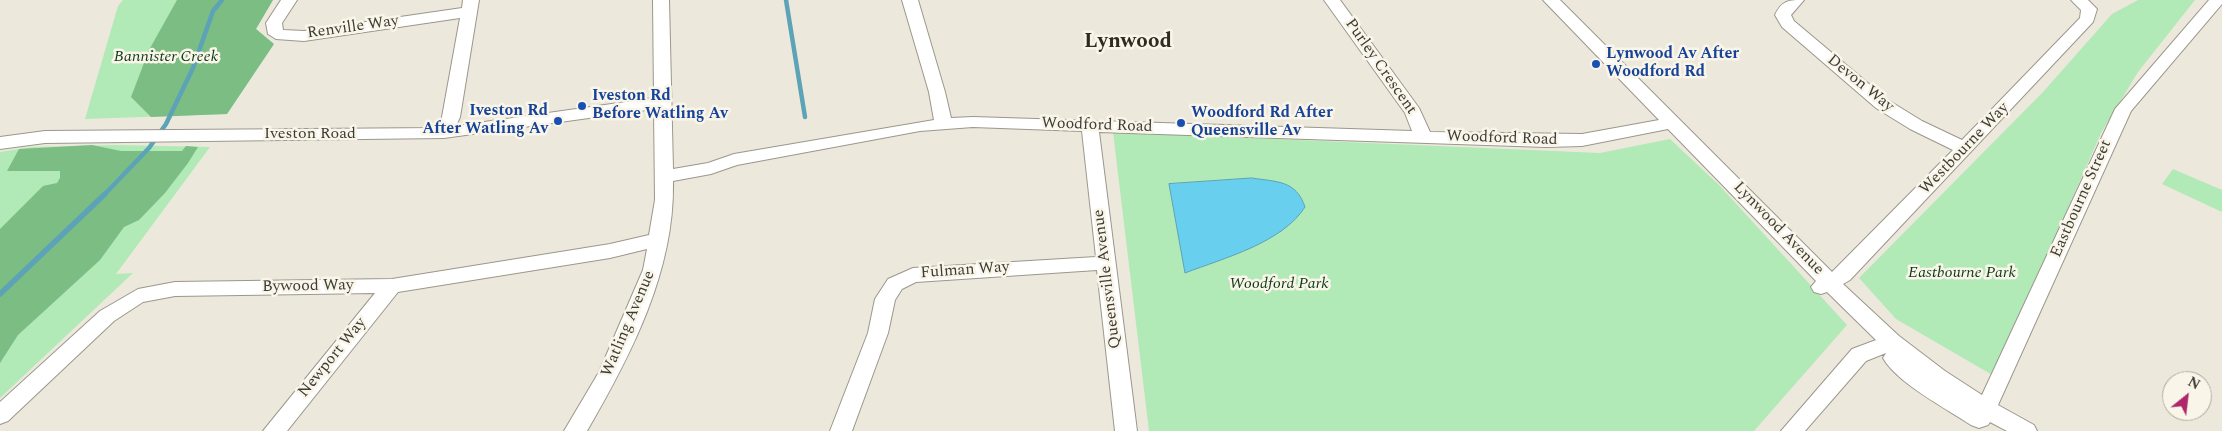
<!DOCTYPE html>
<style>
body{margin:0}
#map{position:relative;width:2222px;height:431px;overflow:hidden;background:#ede8dc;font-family:Spectral,serif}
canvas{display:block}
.north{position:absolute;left:2162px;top:371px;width:50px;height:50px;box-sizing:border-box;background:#faf5e9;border:1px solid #aeaba1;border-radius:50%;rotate:29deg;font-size:14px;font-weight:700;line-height:20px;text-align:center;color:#3d3b36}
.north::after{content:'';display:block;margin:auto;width:18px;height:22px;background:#ae276b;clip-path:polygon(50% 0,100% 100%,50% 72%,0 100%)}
</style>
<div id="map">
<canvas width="2222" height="431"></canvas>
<div class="north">N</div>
</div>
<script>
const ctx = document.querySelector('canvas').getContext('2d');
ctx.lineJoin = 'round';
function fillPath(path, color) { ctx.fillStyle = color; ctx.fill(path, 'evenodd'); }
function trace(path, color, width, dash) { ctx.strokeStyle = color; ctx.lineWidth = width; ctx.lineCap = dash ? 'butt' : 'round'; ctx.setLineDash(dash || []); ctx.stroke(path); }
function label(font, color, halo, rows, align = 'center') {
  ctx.font = font + ' Spectral,serif'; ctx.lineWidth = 5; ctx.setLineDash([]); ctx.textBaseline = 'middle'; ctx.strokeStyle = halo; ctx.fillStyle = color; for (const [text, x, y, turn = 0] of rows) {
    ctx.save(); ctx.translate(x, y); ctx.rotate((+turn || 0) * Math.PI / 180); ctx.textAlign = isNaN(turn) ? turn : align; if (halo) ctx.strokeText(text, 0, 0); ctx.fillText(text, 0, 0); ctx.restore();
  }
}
const green = new Path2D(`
 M123 0H273L256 29 274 44 227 114 85 119 118 6Z
 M2138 0H2195L2138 72 2101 133 1994 376 1896 319 1859 278 2043 92 2112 14Z
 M1113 132 1600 153 1670 139 1719 185 1847 325 1754 431H1149Z
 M115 145 210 147 116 274 133 273 0 398V152L31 147Z
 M2173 169 2222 190V212L2162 184Z`);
const forest = new Path2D(`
 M177 0H273L256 29 274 44 227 114 151 117 131 97 149 50Z
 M92 145 121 151H182L186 146 198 147 188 163 165 193 139 220 124 227 100 260 18 335 0 363V229L43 186 57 183 60 178V171H7L19 149Z`);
const water = new Path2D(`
 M1252 178C1277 182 1296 180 1305 207 1282 243 1224 258 1185 273L1169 184Z`);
const streamFar1 = new Path2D(`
 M786 0 805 117
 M104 195 149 148 166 124 193 68 213 11 222 0`);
const stream = new Path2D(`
 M0 294 105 194`);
const minor = new Path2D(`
 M281 0H297L282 23 283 30 304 31 462 8 463 0H479L460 117 456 126 654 98 653 0H669L673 169 708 163 734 154 934 120 929 92 902 0H918L945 92 951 118 973 117 1412 131 1405 113 1324 0H1340L1419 108 1430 132 1582 134 1659 120 1543 0H1560L1832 272 1953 150 1910 129 1876 108 1782 27 1775 15C1782 0 1789 0 1804 0L1791 15 1794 21 1888 100 1922 121 1962 140 2080 18 2081 10 2071 0H2088L2097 9 2093 22 1850 280 1843 284 1899 336 1945 371 1982 395 2115 109 2209 0H2222V4L2131 111 1998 405 2034 425 2037 431H2007L1990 422 1988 425 1979 428 1971 425C1947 409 1897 383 1883 358L1886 353 1866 361 1805 431H1781L1852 349 1876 340 1827 292 1821 294 1814 292 1811 287 1816 281 1668 129 1582 146 1546 147 1099 132 1137 431H1115L1097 270 916 282 902 289 895 300 888 333 852 431H830L868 333 875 299 888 279 913 268 1096 257 1082 131 973 127 920 131 737 165 711 174 673 181C675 271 631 355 587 431H564L599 372 643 270 647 249 610 258 398 292 287 431H263L375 293 175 296 143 302 114 321 8 421 0 424V402L100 311 138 289 175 282 392 279 610 244 649 235 655 200 654 109 444 138 45 143 0 149V137L45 131 438 128 442 117 460 18 304 41 276 39 268 34 266 23Z`);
const markers = [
 [1596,64,5,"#1a4fb4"],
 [582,106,5,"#1a4fb4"],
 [558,121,5,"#1a4fb4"],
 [1181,123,5,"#1a4fb4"]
];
const streetNames = [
 ["Renville Way",353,28,-8],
 ["Purley Crescent",1380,67,55],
 ["Devon Way",1860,84,39],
 ["Woodford Road",1097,126,2],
 ["Iveston Road",310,135],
 ["Woodford Road",1502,139,2],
 ["Westbourne Way",1965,149,-46],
 ["Eastbourne Street",2082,199,-66],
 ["Lynwood Avenue",1778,229,46],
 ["Fulman Way",965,271,-4],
 ["Queensville Avenue",1108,279,-97],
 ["Bywood Way",308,287,-1],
 ["Watling Avenue",629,324,-67],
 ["Newport Way",333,358,-51]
];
const transitNames = [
 ["Lynwood Av After",1606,55],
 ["Woodford Rd",1606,73],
 ["Iveston Rd",592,97],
 ["Before Watling Av",592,115],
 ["Iveston Rd",548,112,"right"],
 ["After Watling Av",548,130,"right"],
 ["Woodford Rd After",1191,114],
 ["Queensville Av",1191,132]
];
const parkNames = [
 ["Bannister Creek",166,58],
 ["Eastbourne Park",1962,274],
 ["Woodford Park",1279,285]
];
const districtNames = [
 ["Lynwood",1128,43]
];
fillPath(green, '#b1e9b7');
fillPath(forest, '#7cbd84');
fillPath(water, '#69cfee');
trace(water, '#5ca3b7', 1);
trace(streamFar1, '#5ca3b7', 4.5);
trace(stream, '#5ca3b7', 5.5);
trace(minor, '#9c978c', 2);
fillPath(minor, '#fff');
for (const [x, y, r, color] of markers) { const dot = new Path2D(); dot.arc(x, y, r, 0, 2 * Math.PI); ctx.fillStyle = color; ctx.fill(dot); trace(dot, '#faf5e9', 2); }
label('16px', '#3d3b36', '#faf5e9', streetNames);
label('bold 16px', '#164399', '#faf5e9', transitNames, 'left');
label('italic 16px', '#0b3b17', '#faf5e9', parkNames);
label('bold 21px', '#302c23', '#faf5e9', districtNames);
</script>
